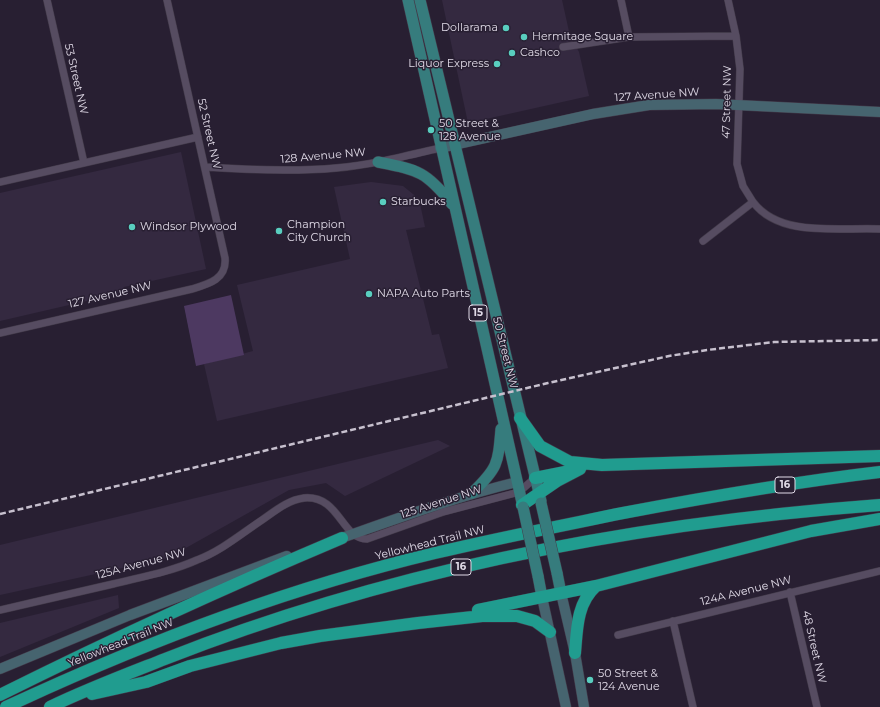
<!DOCTYPE html>
<style>
body{margin:0}
canvas{display:block;background:#281f32}
</style>
<canvas width="880" height="707"></canvas>
<script>
const ctx = document.querySelector('canvas').getContext('2d');
ctx.lineJoin = 'round';
function fillPath(path, color) { ctx.fillStyle = color; ctx.fill(path, 'evenodd'); }
function trace(path, color, width, dash) { ctx.strokeStyle = color; ctx.lineWidth = width; ctx.lineCap = dash ? 'butt' : 'round'; ctx.setLineDash(dash || []); ctx.stroke(path); }
function label(font, color, halo, rows, align = 'center') {
  ctx.font = font + ' Montserrat,sans-serif'; ctx.lineWidth = 3; ctx.setLineDash([]); ctx.textBaseline = 'middle'; ctx.strokeStyle = halo; ctx.fillStyle = color; for (const [text, x, y, turn = 0] of rows) {
    ctx.save(); ctx.translate(x, y); ctx.rotate((+turn || 0) * Math.PI / 180); ctx.textAlign = isNaN(turn) ? turn : align; if (halo) ctx.strokeText(text, 0, 0); ctx.fillText(text, 0, 0); ctx.restore();
  }
}
const built = new Path2D(`
 M442 0H562L570 36 579 52 589 96 468 123Z
 M181 152 206 269 124 287 125 292 0 321V193Z
 M371 182 403 186 419 199 425 227 406 230 432 335 439 334 448 368 217 421 204 364 253 351 237 285 350 259 334 187Z
 M438 440 450 446 345 496 326 483 289 490 168 558 0 595V545Z
 M118 595 119 608 0 657V623Z`);
const green = new Path2D(`
 M231 295 244 355 196 366 184 306Z`);
const street = new Path2D(`
 M47 0 84 163
 M621 0 629 37
 M728 0 736 36 740 69 737 164 743 186 753 202
 M563 47 629 37 736 36
 M205 167C249 170 292 172 336 168 371 165 406 156 440 148
 M0 182 198 137
 M703 241 753 202C780 238 839 227 880 229
 M0 333 192 289C209 284 227 279 225 258L167 0
 M790 592 817 707
 M0 610C38 601 75 593 113 584 141 577 170 572 197 560 221 551 241 534 262 520 275 511 288 500 304 498 340 495 341 539 367 539L443 512 519 492 535 478
 M673 621 693 707
 M618 635 880 571`);
const secondary = new Path2D(`
 M440 148 593 114 649 105 716 104 880 112
 M336 540C396 519 455 497 517 482
 M561 593 575 653 584 707
 M542 597 566 707
 M0 669 130 615 287 556`);
const primary = new Path2D(`
 M408 0 523 507
 M420 0 541 501
 M378 162C418 170 426 171 452 204
 M472 493C498 468 498 464 501 429
 M557 573 561 593
 M538 576 542 597`);
const highway = new Path2D(`
 M520 418 540 446 570 462 602 465 880 456
 M535 478 565 472
 M522 505 557 481 580 469
 M478 610 596 586 811 531 880 519
 M575 653C577 628 577 603 596 586
 M92 694 146 682 190 666 281 643 320 636 418 623 482 616H517L535 621 550 632
 M0 695C112 639 226 587 342 538
 M6 707C143 643 288 588 435 553 498 538 560 526 623 513 708 497 794 482 880 472
 M50 707C87 689 127 674 165 659 393 569 636 523 880 505`);
const rail = new Path2D(`
 M0 514 548 383 669 356 707 350 774 342 880 340`);
const primaryBridge = new Path2D(`
 M541 503 557 573
 M523 507 538 576`);
const markers = [
 [506,28,4,"#59cebf"],
 [524,37,4,"#59cebf"],
 [512,53,4,"#59cebf"],
 [497,64,4,"#59cebf"],
 [431,130,4,"#59cebf"],
 [383,202,4,"#59cebf"],
 [132,227,4,"#59cebf"],
 [279,231,4,"#59cebf"],
 [369,294,4,"#59cebf"],
 [590,680,4,"#59cebf"]
];
const shields = [
 [478,313,18],
 [785,485,20],
 [461,567,20]
];
const shieldNames = [
 ["15",478,313],
 ["16",785,485],
 ["16",461,567]
];
const poiNames = [
 ["Dollarama",498,28,"right"],
 ["Hermitage Square",532,37],
 ["Cashco",520,53],
 ["Liquor Express",489,64,"right"],
 ["50 Street &",439,124],
 ["128 Avenue",439,137],
 ["Starbucks",391,202],
 ["Champion",287,225],
 ["City Church",287,238],
 ["Windsor Plywood",140,227],
 ["NAPA Auto Parts",377,294],
 ["50 Street &",598,674],
 ["124 Avenue",598,687]
];
const streetNames = [
 ["53 Street NW",76,79,77],
 ["127 Avenue NW",657,95,-4],
 ["47 Street NW",727,102,-89],
 ["52 Street NW",209,134,77],
 ["128 Avenue NW",323,156,-5],
 ["127 Avenue NW",110,295,-13],
 ["50 Street NW",505,353,76],
 ["125 Avenue NW",441,502,-18],
 ["Yellowhead Trail NW",430,543,-14],
 ["125A Avenue NW",141,564,-15],
 ["124A Avenue NW",746,591,-14],
 ["Yellowhead Trail NW",121,643,-22],
 ["48 Street NW",814,647,77]
];
fillPath(built, '#342940');
fillPath(green, '#4d3961');
trace(street, '#433b4a', 8);
trace(secondary, '#433b4a', 11);
trace(primary, '#433b4a', 12);
trace(highway, '#433b4a', 13);
trace(street, '#564c61', 7);
trace(secondary, '#46646f', 10);
trace(primary, '#367c7d', 11);
trace(highway, '#209c8f', 12);
trace(rail, '#c7c0ce', 2.5, [6, 3]);
trace(primaryBridge, '#433b4a', 12, []);
trace(primaryBridge, '#367c7d', 11);
for (const [x, y, r, color] of markers) { const dot = new Path2D(); dot.arc(x, y, r, 0, 2 * Math.PI); ctx.fillStyle = color; ctx.fill(dot); trace(dot, '#281f32', 1.5); }
for (const [x, y, w] of shields) { const box = new Path2D(); box.roundRect(x - w / 2, y - 8, w, 16, 3); ctx.fillStyle = '#281f32'; ctx.fill(box); trace(box, '#e0dae7', 1); }
label('bold 10px', '#e0dae7', null, shieldNames);
label('11px', '#e0dae7', '#281f32', poiNames, 'left');
label('11px', '#e0dae7', '#281f32', streetNames);
</script>
